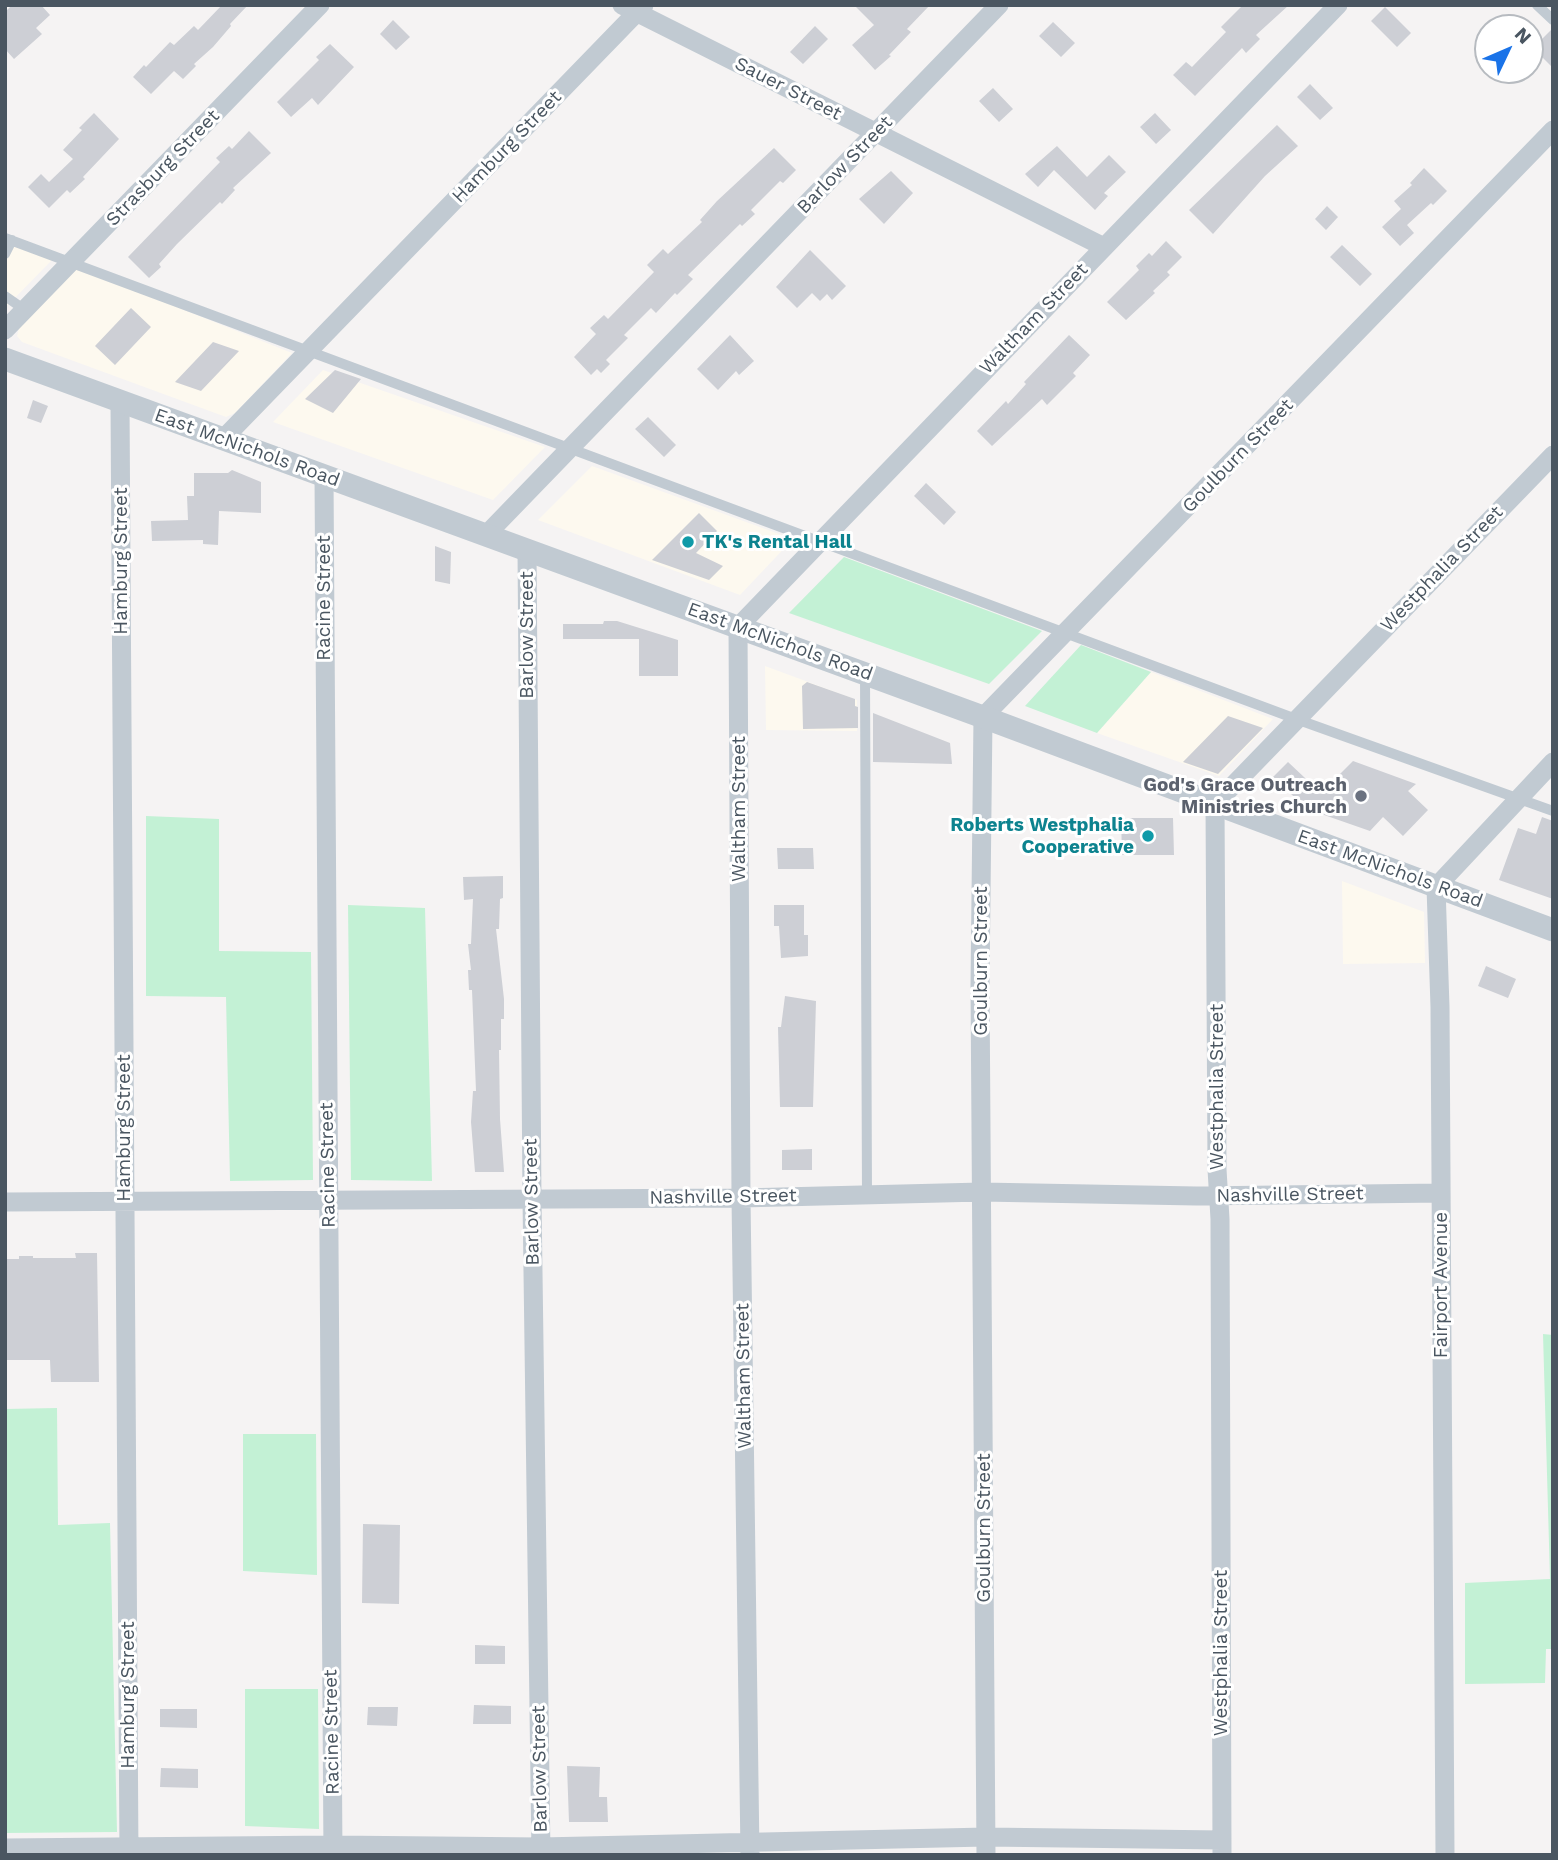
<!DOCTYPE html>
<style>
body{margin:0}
#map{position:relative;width:1558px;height:1860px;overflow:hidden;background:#f5f3f3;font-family:"Work Sans",sans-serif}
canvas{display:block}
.frame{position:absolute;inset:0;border:7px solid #4a5661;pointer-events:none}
.north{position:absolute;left:1474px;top:14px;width:70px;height:70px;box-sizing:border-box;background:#fff;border:2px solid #b7bbc0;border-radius:50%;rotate:46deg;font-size:19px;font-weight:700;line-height:28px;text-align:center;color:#4a5661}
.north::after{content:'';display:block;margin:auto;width:24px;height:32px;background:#1a73e8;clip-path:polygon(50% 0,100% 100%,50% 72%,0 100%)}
</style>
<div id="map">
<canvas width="1558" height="1860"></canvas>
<div class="frame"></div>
<div class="north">N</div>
</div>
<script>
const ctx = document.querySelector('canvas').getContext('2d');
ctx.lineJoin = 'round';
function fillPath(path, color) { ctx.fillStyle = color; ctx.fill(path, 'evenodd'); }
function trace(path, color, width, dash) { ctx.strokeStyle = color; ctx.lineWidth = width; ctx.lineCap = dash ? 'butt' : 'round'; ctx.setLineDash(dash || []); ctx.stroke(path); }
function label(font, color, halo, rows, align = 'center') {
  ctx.font = font + ' "Work Sans",sans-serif'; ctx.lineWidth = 6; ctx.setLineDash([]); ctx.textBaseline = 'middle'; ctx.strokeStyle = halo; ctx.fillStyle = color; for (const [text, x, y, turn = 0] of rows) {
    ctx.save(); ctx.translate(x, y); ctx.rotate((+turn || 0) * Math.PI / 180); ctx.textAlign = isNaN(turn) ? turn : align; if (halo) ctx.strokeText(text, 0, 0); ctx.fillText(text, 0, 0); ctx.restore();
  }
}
const commercial = new Path2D(`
 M5 242 53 259 5 308Z
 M76 267 292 353 235 413 226 417 22 342 17 336 20 325Z
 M323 370 545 447 493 500 273 422Z
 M592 466 793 539 740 595 538 520Z
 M765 666 857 700V731L766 730Z
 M1151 672 1273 719 1219 776 1097 733Z
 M1342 881 1424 912 1425 963 1343 964Z`);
const green = new Path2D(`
 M844 557 1042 631 989 684 789 613Z
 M1081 645 1151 672 1097 733 1025 706Z
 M146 816 219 819V951L311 952 313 1180 230 1181 226 997 146 996Z
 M348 905 425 908 432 1181 351 1180Z
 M1543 1334 1553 1335V1649H1546L1545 1683 1465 1684V1583L1550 1579Z
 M57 1408 58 1525 110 1523 117 1832 5 1833V1409Z
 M243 1434H316L317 1575 243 1571Z
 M245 1689H318L319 1829 245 1826Z`);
const building = new Path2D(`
 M12 5H41L50 15 36 28 42 34 14 59 5 49V12Z
 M222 5H248L230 24 231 26 213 47 194 64 196 66 183 79 174 71 151 94 133 77 144 65 146 67 170 42 174 45 194 26 198 30Z
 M854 5H930L907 29 911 32 889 55 891 56 875 70 852 45 874 25Z
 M1243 5H1289L1256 35 1260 39 1246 53 1242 48 1195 96 1173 75 1186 62 1192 67 1226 32 1221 27Z
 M1385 7 1411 33 1397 47 1371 21Z
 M393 20 410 37 396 50 380 34Z
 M1053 22 1075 43 1061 57 1039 36Z
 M815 26 828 39 803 64 790 52Z
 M1553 28V68L1533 48Z
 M330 44 354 67 318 105 312 98 291 117 277 102 319 60 316 57Z
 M1310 84 1333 108 1320 120 1297 97Z
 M993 88 1013 109 999 122 979 101Z
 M94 113 119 139 83 177 85 179 70 193 67 190 49 208 28 187 41 174 49 182 73 159 63 150 82 130 79 128Z
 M1155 113 1171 130 1156 144 1140 127Z
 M1277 125 1298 146 1265 176 1213 234 1189 210Z
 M249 131 271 153 233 188 235 190 222 204 220 202 177 244 159 264 161 267 149 278 128 257 220 162 216 158 229 146 232 149Z
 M1057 146 1087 177 1109 155 1126 172 1104 193 1108 196 1095 210 1054 170 1038 187 1025 174Z
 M774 148 796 170 783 183 780 181 751 210 755 214 742 226 740 224 688 275 693 279 677 295 675 293 656 313 651 308 624 335 628 338 606 360 610 364 601 373 597 369 591 375 574 357 596 334 590 328 604 315 608 319 654 272 647 265 663 249 668 254 702 222 700 220 717 201Z
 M1424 168 1447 191 1433 205 1431 203 1407 225 1414 233 1400 246 1382 227 1401 209 1394 201 1412 185 1410 183Z
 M891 171 913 193 884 224 859 199Z
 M1327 206 1338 217 1326 230 1315 219Z
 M1166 241 1182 257 1167 272 1170 275 1153 291 1155 293 1126 320 1107 302 1139 270 1136 266 1149 253 1152 256Z
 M1342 245 1372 274 1360 286 1330 257Z
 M810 250 846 286 832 300 827 294 820 301 812 293 797 308 776 287Z
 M131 308 151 327 115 365 95 346Z
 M730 335 754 361 739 375 736 371 718 390 697 369Z
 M1069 335 1090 355 1073 373 1076 376 1047 405 1042 399 992 446 977 431 1006 401 1008 404 1026 384 1024 382Z
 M213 342 239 351 201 391 175 382Z
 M335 370 361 379 333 413 305 399Z
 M33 400 48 406 41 423 27 418Z
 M648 417 676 445 664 457 635 429Z
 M232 470 261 482V513L219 511 218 545 203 544V540L152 541 151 521 188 520 187 496H194V473H228Z
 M926 483 956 512 944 525 914 496Z
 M699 513 717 531 696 553 723 566 709 580 652 560Z
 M435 546 451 552 450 584 435 581Z
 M604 621H617L678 640V676H639V639H563V624H603Z
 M807 682 855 699V706L858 707V728L803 729 802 686Z
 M873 713 950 743 952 764 873 762Z
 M1228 716 1263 728 1218 774 1183 762Z
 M1353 761 1416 784 1408 791 1428 810 1403 836 1383 817 1370 831 1307 809 1273 777 1288 762 1321 793Z
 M1542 817 1553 821V899L1499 880 1518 828 1536 834Z
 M1121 818H1173L1174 855H1122Z
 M777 848H813L814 869H778Z
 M503 876V898L500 899 499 929H496L504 999V1019H501V1050H499L500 1119 504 1172H475L471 1122 473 1091H476L472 990H469L468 970H471L468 944H471L473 899 464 900 463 877Z
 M774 905H804V935H808V956L781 958 779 926H774Z
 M1486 966 1516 979 1508 998 1478 986Z
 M785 996 816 1001 813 1107H780L778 1027H781Z
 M812 1149V1170H782V1150Z
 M75 1253H97L99 1382H51L50 1360H5V1259H19V1256H33V1258H76Z
 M363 1524 400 1525 399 1604 362 1603Z
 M475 1645 505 1646V1664H475Z
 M474 1705 511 1706V1724H473Z
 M368 1707H398L397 1726 367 1725Z
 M160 1709H197V1728L160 1727Z
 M567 1766 600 1767 599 1797H607L608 1822H569Z
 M161 1768 198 1769V1788L160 1787Z`);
const service = new Path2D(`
 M1537 5 1553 20
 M5 238 1296 719 1553 811
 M5 254 12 240
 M5 296 25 310
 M865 674 867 1195`);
const minor = new Path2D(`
 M622 5 1104 247
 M5 330 320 5
 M120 402 129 1855
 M223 439 644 5
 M324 476 333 1855
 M486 535 999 5
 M527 550 532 1199 541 1855
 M5 1202 741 1198 982 1192 1196 1196 1441 1193
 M5 1848 333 1845 541 1847 986 1837 1222 1840
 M750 1855 741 1198 738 627 1338 5
 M986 1855 980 985 983 717 1553 130
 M1222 1855 1220 1219 1217 1169 1215 804 1553 455
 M1445 1855 1440 1007 1436 887 1553 762`);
const tertiary = new Path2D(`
 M5 359 983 717 1553 930`);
const markers = [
 [688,542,7,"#0f9aa8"],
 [1361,796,7,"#6b7280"],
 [1148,836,7,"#0f9aa8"]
];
const streetNames = [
 ["Sauer Street",788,89,27],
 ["Hamburg Street",507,147,-46],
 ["Barlow Street",845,165,-46],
 ["Strasburg Street",163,168,-46],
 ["Waltham Street",1034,319,-46],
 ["East McNichols Road",247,448,20],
 ["Goulburn Street",1238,456,-46],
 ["Hamburg Street",121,561,-90],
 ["Westphalia Street",1442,569,-46],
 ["Racine Street",324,598,-90],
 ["Barlow Street",527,635,-90],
 ["East McNichols Road",780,642,20],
 ["Waltham Street",739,809,-90],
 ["East McNichols Road",1390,869,20],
 ["Goulburn Street",981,961,-90],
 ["Westphalia Street",1217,1087,-90],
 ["Hamburg Street",124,1128,-90],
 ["Racine Street",328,1165,-91],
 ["Nashville Street",1290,1195,-1],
 ["Nashville Street",723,1197,-1],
 ["Barlow Street",532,1202,-91],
 ["Fairport Avenue",1441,1285,-90],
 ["Waltham Street",744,1376,-91],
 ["Goulburn Street",984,1528,-90],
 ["Westphalia Street",1221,1653,-90],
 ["Hamburg Street",128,1695,-90],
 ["Racine Street",332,1732,-91],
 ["Barlow Street",540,1769,-91]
];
const cultureNames = [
 ["TK's Rental Hall",702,542],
 ["Roberts Westphalia",1134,825,"right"],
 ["Cooperative",1134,847,"right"]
];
const worshipNames = [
 ["God's Grace Outreach",1347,785],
 ["Ministries Church",1347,807]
];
fillPath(commercial, '#fdf9ef');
fillPath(green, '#c3f1d5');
fillPath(building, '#cdcfd5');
trace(service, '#c1cad2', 10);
trace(minor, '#c1cad2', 19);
trace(tertiary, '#c1cad2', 23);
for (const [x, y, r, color] of markers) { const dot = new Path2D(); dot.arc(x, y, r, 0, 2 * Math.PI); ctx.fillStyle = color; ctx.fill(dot); trace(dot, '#fff', 2.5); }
label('19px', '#4a5661', '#fff', streetNames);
label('bold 19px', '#0d838f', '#fff', cultureNames, 'left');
label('bold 19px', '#5b616d', '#fff', worshipNames, 'right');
</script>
